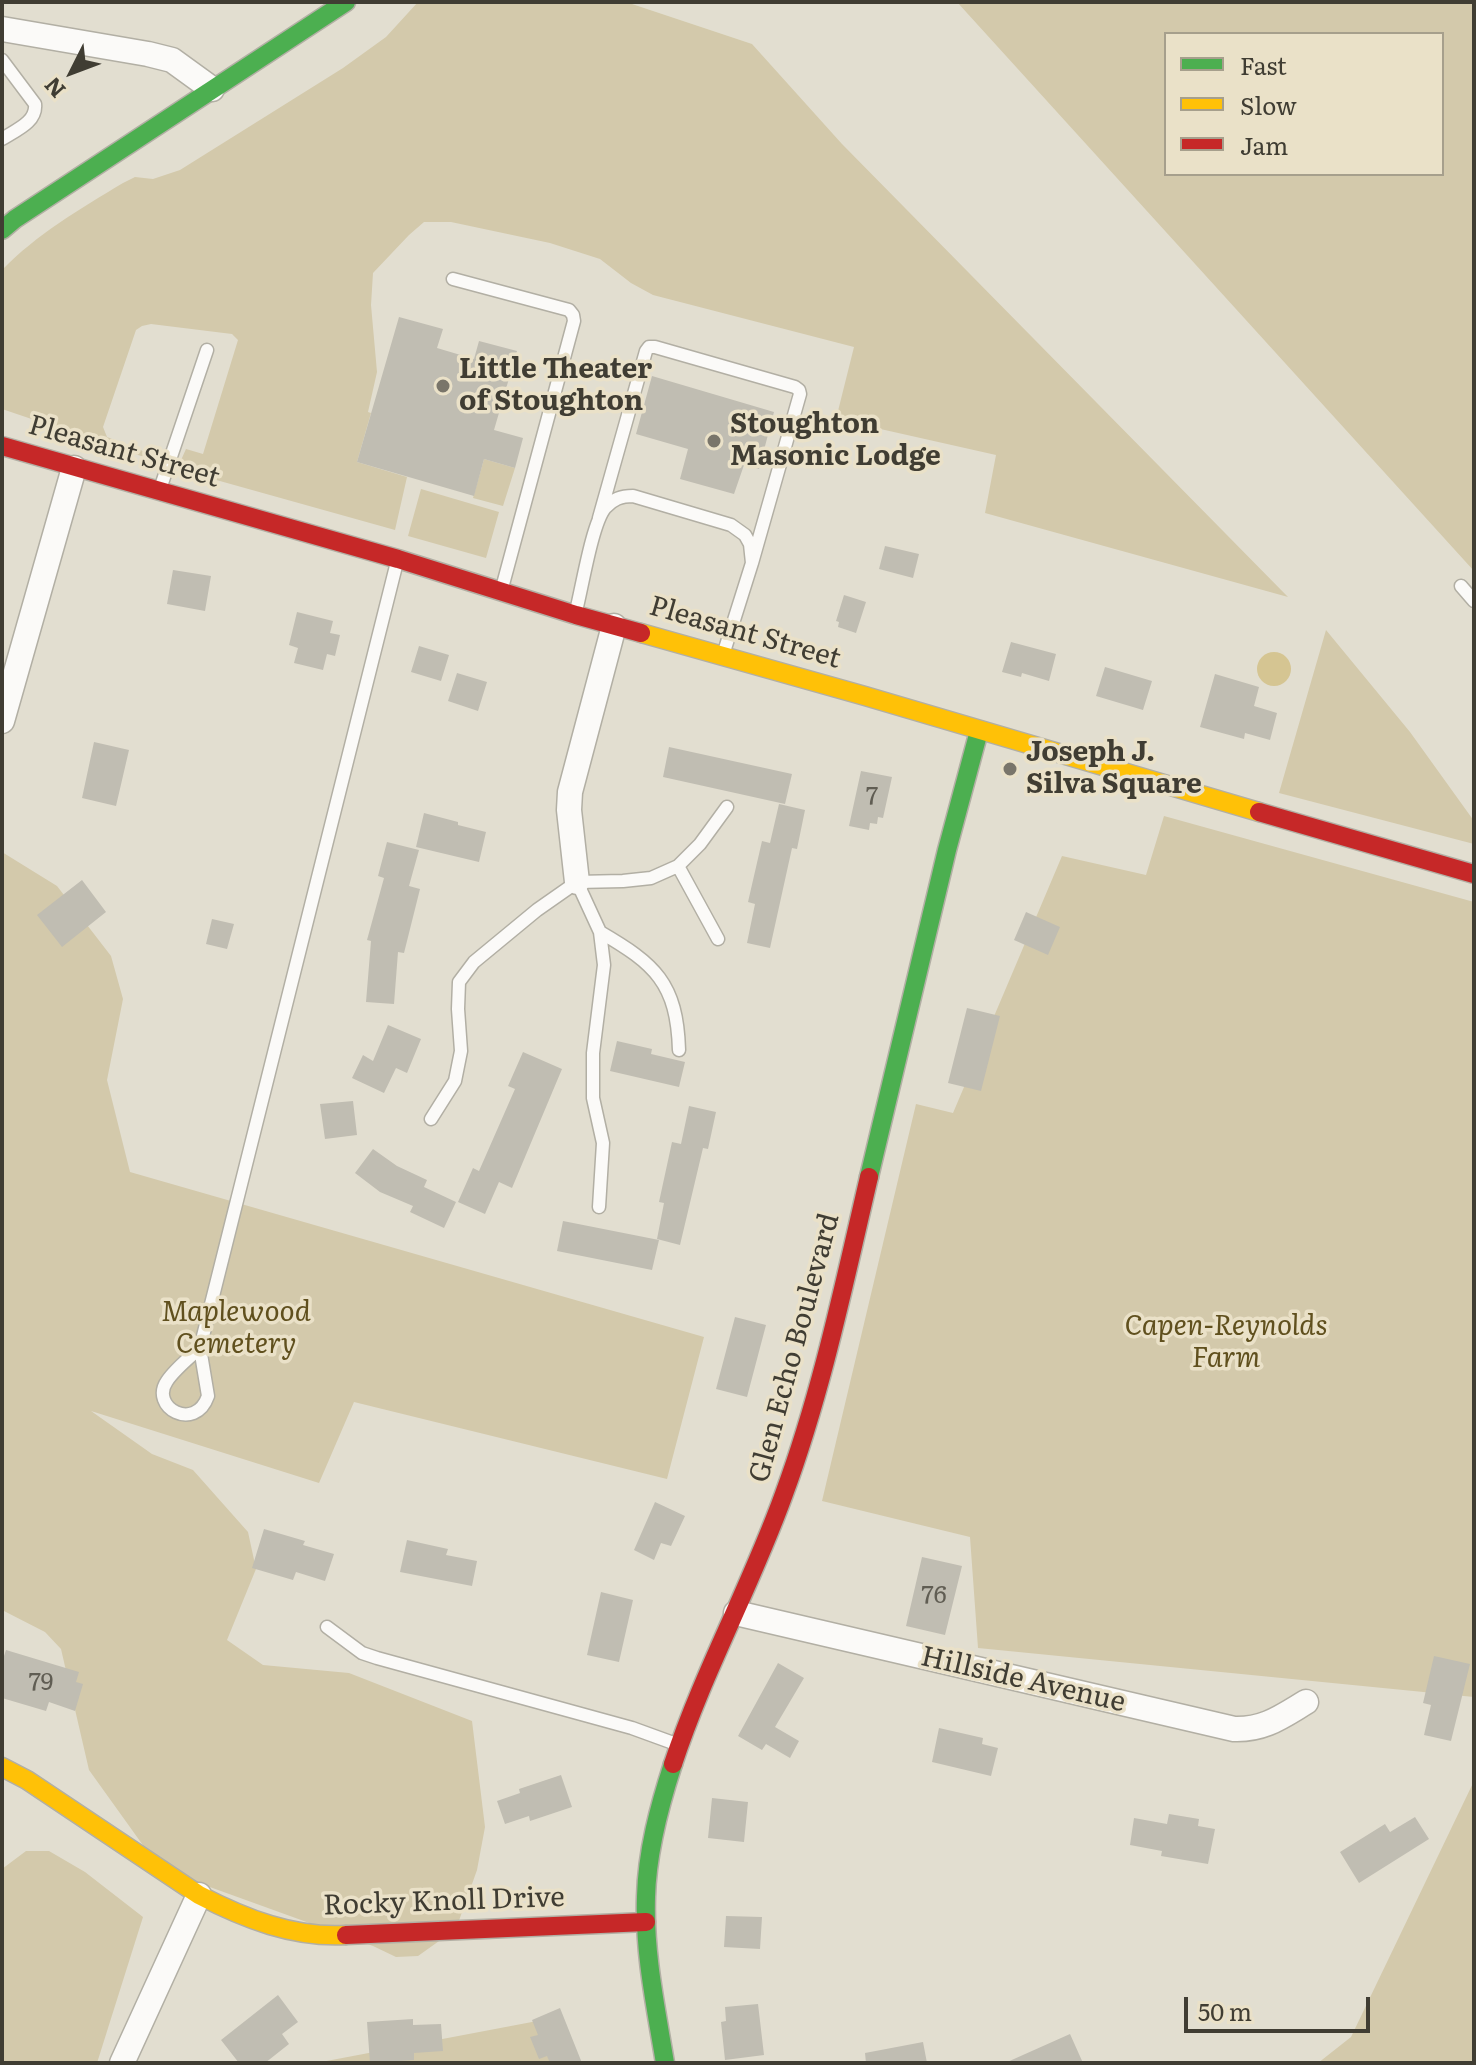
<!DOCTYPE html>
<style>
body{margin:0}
#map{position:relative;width:1476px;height:2065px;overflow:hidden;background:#e2ded0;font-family:Literata,serif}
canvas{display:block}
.frame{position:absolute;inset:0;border:4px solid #403d33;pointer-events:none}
.legend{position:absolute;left:1164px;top:32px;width:280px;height:144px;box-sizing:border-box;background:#eae1c8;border:2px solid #a69f8c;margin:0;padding:10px 14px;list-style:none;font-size:24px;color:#403d33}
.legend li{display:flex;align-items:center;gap:16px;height:40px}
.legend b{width:40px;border:2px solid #a69f8c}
.north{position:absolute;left:32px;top:32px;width:80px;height:80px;-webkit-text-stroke:6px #eae1c8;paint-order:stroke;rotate:228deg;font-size:22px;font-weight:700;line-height:32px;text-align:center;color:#403d33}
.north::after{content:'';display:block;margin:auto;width:28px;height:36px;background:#403d33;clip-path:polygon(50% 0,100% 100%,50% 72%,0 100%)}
.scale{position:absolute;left:1184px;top:1997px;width:186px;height:36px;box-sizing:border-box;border:4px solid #403d33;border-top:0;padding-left:10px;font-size:24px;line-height:28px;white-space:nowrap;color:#403d33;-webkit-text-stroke:6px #eae1c8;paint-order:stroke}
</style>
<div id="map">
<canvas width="1476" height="2065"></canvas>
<div class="frame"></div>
<ul class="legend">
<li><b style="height:10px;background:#4caf50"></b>Fast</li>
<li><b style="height:10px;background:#ffc107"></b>Slow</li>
<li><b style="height:10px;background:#c62828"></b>Jam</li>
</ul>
<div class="north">N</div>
<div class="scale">50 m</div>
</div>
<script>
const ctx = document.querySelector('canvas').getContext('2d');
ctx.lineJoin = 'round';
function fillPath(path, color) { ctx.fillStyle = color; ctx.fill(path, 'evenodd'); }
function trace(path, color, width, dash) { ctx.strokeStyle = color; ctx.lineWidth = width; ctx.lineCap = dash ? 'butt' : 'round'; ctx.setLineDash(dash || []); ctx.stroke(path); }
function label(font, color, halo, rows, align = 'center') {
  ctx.font = font + ' Literata,serif'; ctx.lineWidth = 7; ctx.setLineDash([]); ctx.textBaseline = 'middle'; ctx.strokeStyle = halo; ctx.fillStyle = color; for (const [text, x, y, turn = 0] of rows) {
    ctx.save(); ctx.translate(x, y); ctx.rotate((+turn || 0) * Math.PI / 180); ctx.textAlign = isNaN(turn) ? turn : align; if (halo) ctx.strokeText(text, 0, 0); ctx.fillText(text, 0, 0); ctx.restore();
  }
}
const green = new Path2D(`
 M418 2H626L752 44 842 144 1288 597 985 513 996 455 836 419 854 347 653 295 631 283 600 259 550 243 451 222H424L409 235 373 273 371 305 377 372 368 412 371 413 357 462 407 477 395 530 177 469 186 449 203 454 238 340 232 334 151 324 142 326 136 330 103 427 107 437 143 451 147 458 2 409V270C37 234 80 209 123 183L135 177 153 179 180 170 343 68 386 37Z
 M957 2H1474V571ZM1166 34H1442V174H1166Z
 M484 459 515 468 503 506 473 498Z
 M421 489 499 512 486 558 408 536Z
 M1326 630 1410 732 1474 821V844L1279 793Z
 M1164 816 1474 902V1697L978 1648 970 1537 822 1501 916 1104 953 1113 1062 856 1146 875Z
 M2 852 57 886 111 956 123 999 107 1080 130 1172 704 1337 667 1479 354 1402 319 1483 91 1411 152 1454 193 1470 248 1532 256 1569 227 1640 263 1665 349 1673 472 1721 485 1827 477 1870 456 1929 418 1956 396 1957 373 1946 160 1869 89 1770 61 1649 45 1632 2 1610Z
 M1474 1781V2063H1318L1351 2037Z
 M26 1851H49L85 1872 143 1917 97 2063H2V1869Z
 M553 2018 570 2063H316Z`);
const water = new Path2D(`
 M1257 669a17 17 0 1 1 34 0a17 17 0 1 1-34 0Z`);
const building = new Path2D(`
 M399 317 443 329 437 348 474 359 479 341 517 351 494 430 523 438 515 468 484 459 474 496 357 462Z
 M652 376 774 412 759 469 744 465 734 494 680 479 688 449 636 434Z
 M885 546 919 554 913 578 879 569Z
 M173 570 211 576 205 611 167 604Z
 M844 595 866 602 856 633 838 627 839 622 836 621Z
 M297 612 333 621 330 633 340 635 335 656 327 654 323 670 294 663 298 648 289 645Z
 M1011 642 1056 654 1049 681 1022 673 1021 677 1002 672Z
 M419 646 449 655 441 681 411 672Z
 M1105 667 1152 681 1143 710 1096 696Z
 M457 673 487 682 478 711 448 701Z
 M1215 674 1259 687 1254 706 1277 713 1270 740 1245 733 1244 739 1200 727Z
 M94 742 129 750 116 806 82 798Z
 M669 747 792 774 785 804 663 777Z
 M861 771 892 777 883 818 878 817 877 824 870 823 869 830 849 826Z
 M779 804 805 810 797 849 792 848 770 948 747 943 755 904 748 902 762 841 770 843Z
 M424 813 458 822V825L486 832 479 862 416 847Z
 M387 842 419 850 409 886 420 889 404 953 398 952 394 1004 366 1002 371 941 367 940 384 878 378 876Z
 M82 880 106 912 62 947 37 915Z
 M1026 912 1060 927 1048 955 1014 940Z
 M212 919 234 924 227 949 206 944Z
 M967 1008 1000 1016 981 1091 948 1083Z
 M388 1025 421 1039 407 1073 396 1068 384 1093 352 1078 363 1055 373 1061Z
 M617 1041 652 1049 651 1054 685 1062 679 1087 610 1071Z
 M523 1052 562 1069 512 1188 499 1182 485 1214 458 1202 473 1168 479 1171 515 1089 508 1086Z
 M353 1101 357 1135 325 1139 320 1104Z
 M689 1106 716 1112 708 1149 703 1148 680 1245 657 1239 664 1203 659 1202 672 1142 681 1144Z
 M373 1149 397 1166 427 1180 424 1187 456 1202 444 1228 410 1212 413 1206 380 1192 355 1173Z
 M563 1221 659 1240 652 1270 557 1251Z
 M735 1317 766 1325 747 1397 716 1389Z
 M655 1502 685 1516 671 1546 661 1543 654 1560 634 1550Z
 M264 1529 305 1541 303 1545 334 1554 325 1581 296 1572 293 1580 252 1568Z
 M407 1540 448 1549 446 1555 477 1561 472 1586 400 1572Z
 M922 1557 962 1566 945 1635 906 1626Z
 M601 1592 633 1600 619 1662 587 1655Z
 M6 1650 79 1672 76 1682 83 1684 75 1711 49 1702 46 1711 2 1698V1662Z
 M1434 1656 1470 1664 1451 1741 1424 1735 1431 1705 1423 1703Z
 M778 1663 804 1678 775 1727 799 1741 790 1758 766 1744 762 1750 738 1736Z
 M939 1728 983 1738 982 1744 998 1748 991 1776 932 1762Z
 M561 1775 572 1807 530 1821 529 1816 505 1824 497 1801 520 1793 519 1789Z
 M712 1798 748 1802 744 1842 708 1838Z
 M1169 1814 1199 1819 1198 1826 1215 1829 1208 1864 1161 1856 1162 1851 1130 1845 1134 1818 1167 1824Z
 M1415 1817 1429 1839 1359 1883 1340 1852 1385 1824 1390 1832Z
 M726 1916 762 1917 760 1949 724 1947Z
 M278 1995 298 2022 282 2034 289 2044 265 2063H239L221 2040Z
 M758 2004 764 2055 725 2060 721 2022 726 2021 725 2007Z
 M560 2008 582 2063H550L547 2056 539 2059 530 2037 538 2035 532 2020Z
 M413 2019V2025L441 2024 443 2051 414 2053V2060L370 2063 367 2022Z
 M1070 2034 1083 2063H1005Z
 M923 2042 927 2063H866L865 2053Z`);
const lane = new Path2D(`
 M2 139C16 130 37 122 35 104L2 60
 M453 279 569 310 573 315 574 321 502 588
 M160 489 207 350
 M599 518 646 351 649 347H655L795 387 799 390 800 394 752 563
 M1461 586 1474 601
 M576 611C582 588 592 524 605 508 613 499 621 496 633 496L731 525 745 535 750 544 752 563 723 655
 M678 866 718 939
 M577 882 600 932 604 965 593 1053V1098L603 1143 599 1207
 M600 932C655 964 677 983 679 1050
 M431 1119 455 1081 461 1051 458 1009 459 982 474 962 537 910 577 882 623 881 651 878 678 866 700 844 727 807
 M200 1348 208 1396C195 1433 149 1407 167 1381 175 1369 189 1358 200 1348L397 562
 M327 1627 362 1653 377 1658 632 1728 676 1744`);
const street = new Path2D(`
 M2 29 148 54 172 60 212 89
 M2 721 74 468
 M577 882 569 810 570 792 614 626
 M736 1613 1234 1729C1264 1730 1281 1717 1306 1702
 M122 2063 199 1895`);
const fast = new Path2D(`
 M2 230 15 219 346 2
 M869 1177 947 850 979 731
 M665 2063C656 2008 644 1953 646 1897 647 1852 659 1807 673 1764`);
const slow = new Path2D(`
 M641 633 865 696 1259 812
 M2 1767 27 1780 199 1895C245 1919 294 1938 346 1935`);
const jam = new Path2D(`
 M2 446 398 559 576 615 641 633
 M1259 812 1474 874
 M673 1764C703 1672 751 1586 784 1494 822 1391 844 1284 869 1177
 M346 1935 646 1922`);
const markers = [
 [443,386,8,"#79756a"],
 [714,441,8,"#79756a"],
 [1010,769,8,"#79756a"]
];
const numberNames = [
 ["7",872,797],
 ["76",934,1596],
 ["79",41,1683]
];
const poiNames = [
 ["Little Theater",459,370],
 ["of Stoughton",459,402],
 ["Stoughton",730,425],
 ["Masonic Lodge",730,457],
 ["Joseph J.",1026,753],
 ["Silva Square",1026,785]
];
const streetNames = [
 ["Pleasant Street",124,452,16],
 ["Pleasant Street",745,633,16],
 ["Glen Echo Boulevard",795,1348,-75],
 ["Hillside Avenue",1023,1680,13],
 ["Rocky Knoll Drive",444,1902,-2]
];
const parkNames = [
 ["Maplewood",236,1313],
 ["Cemetery",236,1345],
 ["Capen-Reynolds",1226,1327],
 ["Farm",1226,1359]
];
fillPath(green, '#d3c9ab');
fillPath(water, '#d5c592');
fillPath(building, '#c0bdb2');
trace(lane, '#b2afa4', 15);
trace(street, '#b2afa4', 27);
trace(fast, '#b2afa4', 21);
trace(slow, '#b2afa4', 21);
trace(jam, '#b2afa4', 21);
trace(lane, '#fbfaf8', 12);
trace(street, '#fbfaf8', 24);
trace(fast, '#4caf50', 18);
trace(slow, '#ffc107', 18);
trace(jam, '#c62828', 18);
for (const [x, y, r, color] of markers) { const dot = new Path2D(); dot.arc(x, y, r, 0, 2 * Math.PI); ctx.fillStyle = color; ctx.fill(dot); trace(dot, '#eae1c8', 3); }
label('24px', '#605d53', null, numberNames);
label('bold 28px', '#403d33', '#eae1c8', poiNames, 'left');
label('28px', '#403d33', '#eae1c8', streetNames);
label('italic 28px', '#60501e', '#eae1c8', parkNames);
</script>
